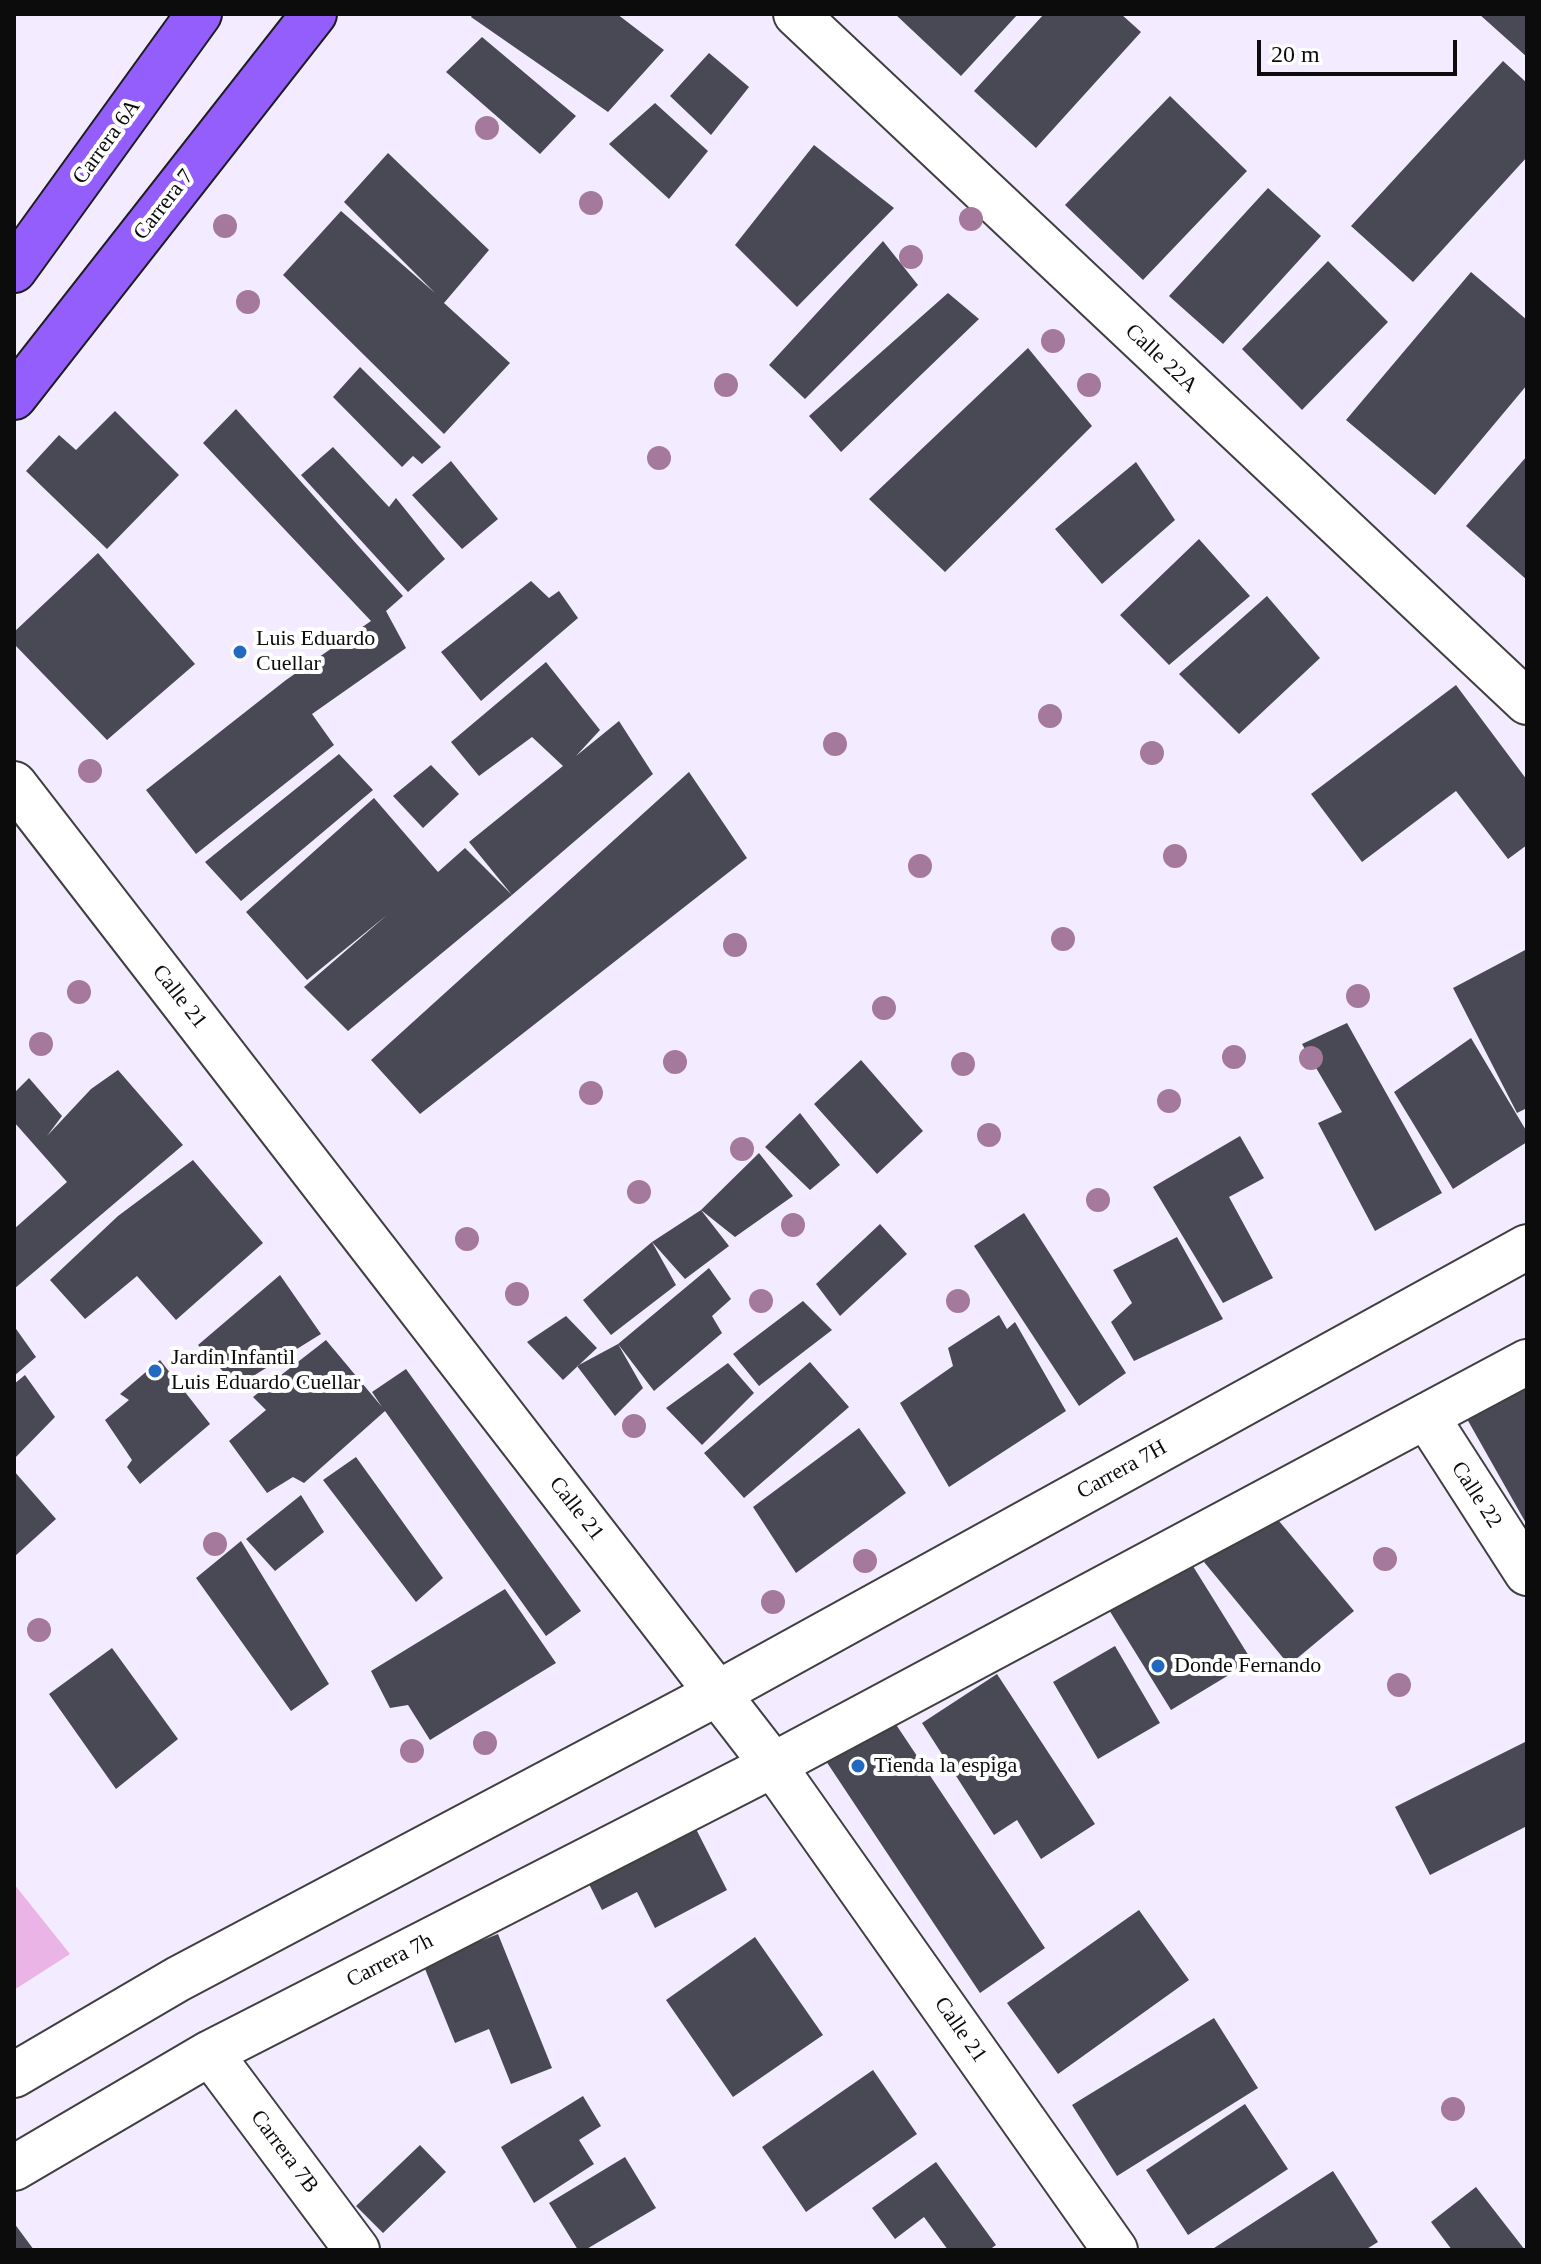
<!DOCTYPE html>
<style>
body{margin:0}
#map{position:relative;width:1541px;height:2264px;overflow:hidden;background:#f3ebff;font-family:"Times New Roman",serif}
canvas{display:block}
.frame{position:absolute;inset:0;border:16px solid #0c0c0c;pointer-events:none}
.scale{position:absolute;left:1257px;top:40px;width:200px;height:36px;box-sizing:border-box;border:4px solid #0c0c0c;border-top:0;padding-left:10px;font-size:24px;line-height:28px;white-space:nowrap;color:#0c0c0c;-webkit-text-stroke:6px #fff;paint-order:stroke}
</style>
<div id="map">
<canvas width="1541" height="2264"></canvas>
<div class="frame"></div>
<div class="scale">20 m</div>
</div>
<script>
const ctx = document.querySelector('canvas').getContext('2d');
ctx.lineJoin = 'round';
function fillPath(path, color) { ctx.fillStyle = color; ctx.fill(path, 'evenodd'); }
function trace(path, color, width, dash) { ctx.strokeStyle = color; ctx.lineWidth = width; ctx.lineCap = dash ? 'butt' : 'round'; ctx.setLineDash(dash || []); ctx.stroke(path); }
function label(font, color, halo, rows, align = 'center') {
  ctx.font = font + ' "Times New Roman",serif'; ctx.lineWidth = 8; ctx.setLineDash([]); ctx.textBaseline = 'middle'; ctx.strokeStyle = halo; ctx.fillStyle = color; for (const [text, x, y, turn = 0] of rows) {
    ctx.save(); ctx.translate(x, y); ctx.rotate((+turn || 0) * Math.PI / 180); ctx.textAlign = isNaN(turn) ? turn : align; if (halo) ctx.strokeText(text, 0, 0); ctx.fillText(text, 0, 0); ctx.restore();
  }
}
const green = new Path2D(`
 M14 1884 70 1954 14 1990Z`);
const building = new Path2D(`
 M473 14H617L664 50 608 112 471 17Z
 M895 14H1018L961 76Z
 M1044 14H1121L1141 32 1036 148 974 91Z
 M1479 14H1527V57Z
 M482 37 576 116 540 154 446 72Z
 M709 53 749 87 711 135 670 96Z
 M1503 61 1527 83V157L1413 282 1351 226Z
 M1170 96 1247 171 1143 280 1065 205Z
 M655 103 708 151 669 199 609 144Z
 M814 145 894 208 797 307 735 245Z
 M388 153 489 250 444 303 510 363 444 434 283 275 341 211 435 293 344 202Z
 M1268 188 1321 236 1223 344 1169 296Z
 M883 241 918 285 805 399 769 365Z
 M1328 261 1388 322 1302 410 1242 349Z
 M1471 272 1527 320V385L1435 495 1346 420Z
 M948 293 979 319 841 452 809 416Z
 M1028 348 1092 426 945 572 869 499Z
 M360 367 441 447 422 464 413 456 402 467 333 397Z
 M236 409 403 596 386 611 406 648 312 714 334 745 196 854 146 790 286 680 371 621 203 443Z
 M115 411 179 475 107 549 26 471 59 435 76 450Z
 M333 447 389 507 396 498 445 559 408 592 301 475Z
 M1527 456V580L1466 526Z
 M451 461 498 519 462 549 412 495Z
 M1136 462 1175 520 1102 584 1055 529Z
 M1199 539 1250 596 1169 665 1120 615Z
 M98 553 195 664 107 740 14 644V632Z
 M531 581 549 598 559 591 578 618 481 701 441 652Z
 M1267 596 1320 658 1239 734 1179 674Z
 M546 662 600 730 576 756 619 721 653 774 512 895 469 842 563 766 532 737 479 776 451 742Z
 M1456 685 1527 780V845L1508 859 1456 791 1362 862 1311 794Z
 M339 754 373 790 241 901 205 862Z
 M431 765 459 794 423 828 393 796Z
 M689 772 747 858 420 1114 371 1060Z
 M374 798 438 872 465 848 512 895 348 1031 304 987 387 915 307 980 246 912Z
 M1527 949V1108L1517 1113 1453 988Z
 M1347 1023 1442 1193 1375 1231 1318 1123 1342 1112 1302 1044Z
 M1471 1038 1527 1132V1142L1453 1189 1394 1092Z
 M861 1060 923 1131 877 1174 814 1104Z
 M118 1070 183 1145 14 1289V1229L67 1182 14 1122V1093L29 1078 62 1116 47 1136 91 1089Z
 M800 1113 840 1165 810 1190 765 1147Z
 M1240 1136 1264 1178 1229 1197 1273 1278 1223 1303 1153 1187Z
 M759 1153 793 1196 735 1237 701 1210Z
 M193 1160 263 1243 176 1320 137 1276 85 1319 50 1280 118 1216Z
 M701 1210 729 1246 685 1279 652 1242Z
 M1024 1213 1126 1373 1079 1406 974 1246Z
 M880 1224 907 1254 840 1316 816 1284Z
 M1177 1237 1223 1319 1134 1361 1111 1322 1132 1303 1113 1270Z
 M652 1242 676 1285 611 1335 583 1300Z
 M709 1268 731 1299 712 1316 722 1333 654 1391 618 1344 643 1388 615 1416 577 1366 618 1344Z
 M280 1275 321 1334 237 1386 198 1345Z
 M803 1301 832 1330 759 1386 733 1354Z
 M999 1315 1007 1329 1015 1322 1066 1411 949 1487 900 1403 953 1366 948 1348Z
 M566 1316 597 1348 563 1380 527 1342Z
 M14 1326 36 1357 14 1376Z
 M326 1340 382 1407 372 1392 406 1369 581 1611 546 1636 385 1411 304 1483 293 1477 267 1493 229 1441 266 1410 253 1397Z
 M160 1360 210 1424 140 1484 127 1467 132 1460 105 1420 129 1400 120 1394Z
 M810 1362 849 1407 744 1498 704 1453Z
 M728 1363 754 1393 702 1445 666 1408Z
 M1527 1368V1525L1454 1396Z
 M25 1375 55 1417 14 1459V1384Z
 M859 1428 906 1493 796 1573 753 1507Z
 M356 1457 443 1578 416 1602 323 1480Z
 M14 1471 56 1519 14 1557Z
 M301 1495 324 1532 275 1571 246 1539Z
 M1269 1509 1354 1611 1289 1665 1204 1562Z
 M241 1541 329 1684 291 1711 196 1578Z
 M1186 1555 1252 1661 1171 1710 1106 1605Z
 M505 1589 556 1663 430 1740 408 1705 390 1708 371 1671Z
 M1115 1646 1160 1723 1098 1759 1053 1682Z
 M112 1648 178 1739 116 1789 49 1694Z
 M997 1674 1095 1824 1041 1859 1017 1820 994 1835 922 1723Z
 M887 1711 1045 1948 980 1993 822 1755Z
 M1527 1741V1826L1430 1875 1395 1807Z
 M695 1827 727 1890 655 1928 637 1892 602 1910 588 1882Z
 M1139 1910 1189 1980 1058 2074 1007 2003Z
 M498 1934 552 2068 511 2084 489 2029 455 2043 423 1964Z
 M755 1937 823 2035 733 2097 666 2000Z
 M1214 2018 1258 2088 1117 2176 1072 2105Z
 M873 2070 917 2134 806 2212 762 2147Z
 M583 2096 601 2126 579 2140 594 2164 534 2203 501 2147Z
 M1245 2104 1288 2169 1188 2235 1146 2170Z
 M420 2145 446 2172 383 2233 356 2206Z
 M625 2157 656 2208 585 2250H578L549 2203Z
 M936 2162 996 2245 989 2250H948L924 2217 895 2239 872 2208Z
 M1333 2171 1378 2242 1365 2250H1211Z
 M1476 2187 1525 2250H1452L1431 2222Z
 M14 2223 34 2250H14Z`);
const minor = new Path2D(`
 M796 14 1527 702
 M14 784 773 1765 1115 2250
 M1426 1416 1527 1573
 M210 2053 357 2250
 M14 2075 178 1979 718 1693 1527 1247
 M14 2168 210 2053 773 1765 1527 1362`);
const major = new Path2D(`
 M14 270 199 14
 M14 397 314 14`);
const trees = [
 [487,128],
 [591,203],
 [971,219],
 [225,226],
 [911,257],
 [248,302],
 [1053,341],
 [726,385],
 [1089,385],
 [659,458],
 [1050,716],
 [835,744],
 [1152,753],
 [90,771],
 [1175,856],
 [920,866],
 [1063,939],
 [735,945],
 [79,992],
 [1358,996],
 [884,1008],
 [41,1044],
 [1234,1057],
 [1311,1058],
 [675,1062],
 [963,1064],
 [591,1093],
 [1169,1101],
 [989,1135],
 [742,1149],
 [639,1192],
 [1098,1200],
 [793,1225],
 [467,1239],
 [517,1294],
 [761,1301],
 [958,1301],
 [634,1426],
 [215,1544],
 [1385,1559],
 [865,1561],
 [773,1602],
 [39,1630],
 [1399,1685],
 [485,1743],
 [412,1751],
 [1453,2109]
];
const markers = [
 [240,652,8,"#216abf"],
 [155,1371,8,"#216abf"],
 [1158,1666,8,"#216abf"],
 [858,1766,8,"#216abf"]
];
const streetNames = [
 ["Carrera 6A",107,142,-54],
 ["Carrera 7",164,205,-52],
 ["Calle 22A",1161,359,43],
 ["Calle 21",179,997,52],
 ["Carrera 7H",1122,1470,-29],
 ["Calle 22",1476,1495,57],
 ["Calle 21",576,1509,52],
 ["Carrera 7h",390,1961,-27],
 ["Calle 21",960,2030,55],
 ["Carrera 7B",284,2152,53]
];
const poiNames = [
 ["Luis Eduardo",256,639],
 ["Cuellar",256,664],
 ["Jardin Infantil",171,1358],
 ["Luis Eduardo Cuellar",171,1383],
 ["Donde Fernando",1174,1666],
 ["Tienda la espiga",874,1766]
];
fillPath(green, '#eab4e6');
fillPath(building, '#484955');
trace(minor, '#3f3f3f', 48);
trace(major, '#1d1d1d', 48);
trace(minor, '#fff', 44);
trace(major, '#945efc', 44);
ctx.fillStyle = '#a5799b';
for (const [x, y] of trees) { ctx.beginPath(); ctx.arc(x, y, 12, 0, 2 * Math.PI); ctx.fill(); }
for (const [x, y, r, color] of markers) { const dot = new Path2D(); dot.arc(x, y, r, 0, 2 * Math.PI); ctx.fillStyle = color; ctx.fill(dot); trace(dot, '#fff', 3); }
label('22px', '#0c0c0c', '#fff', streetNames);
label('22px', '#0c0c0c', '#fff', poiNames, 'left');
</script>
